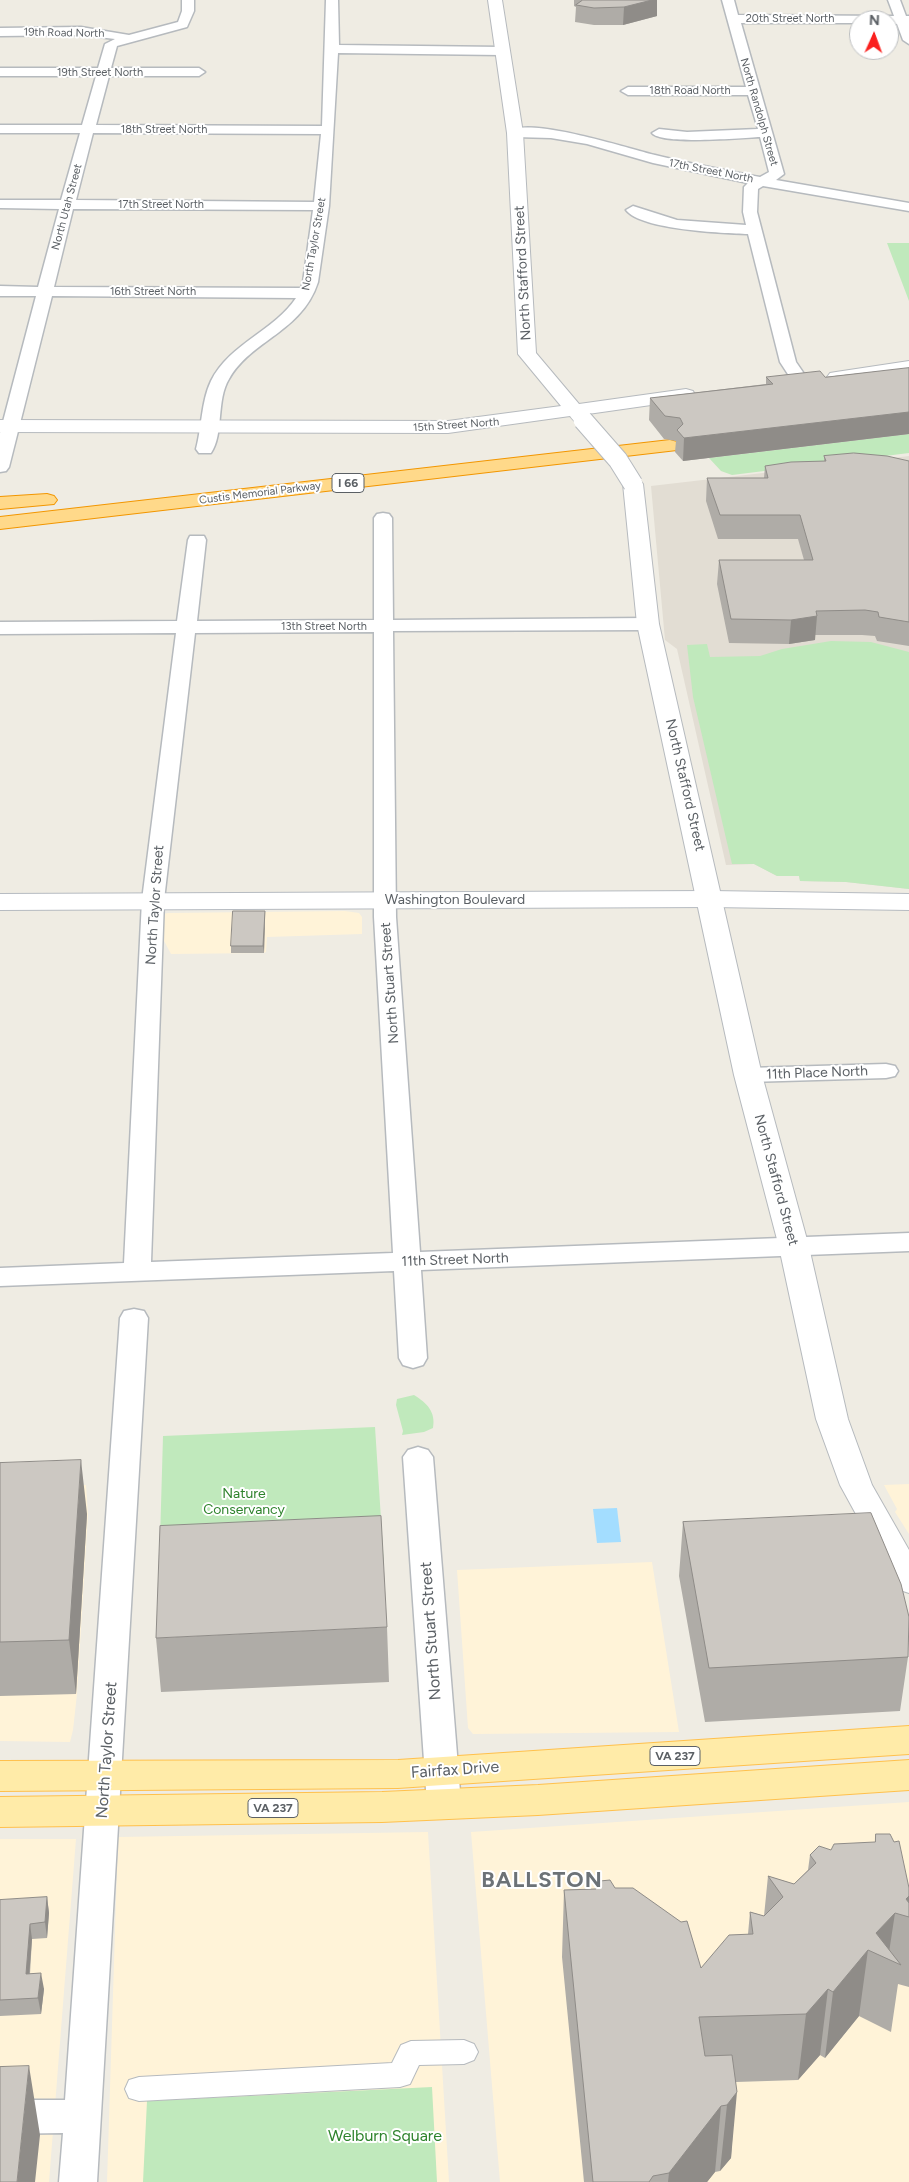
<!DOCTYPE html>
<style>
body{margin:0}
#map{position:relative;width:909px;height:2182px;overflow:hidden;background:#efece3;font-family:Figtree,sans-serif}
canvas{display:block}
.north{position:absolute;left:849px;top:10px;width:50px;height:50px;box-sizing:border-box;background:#fff;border:1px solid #bdbfc1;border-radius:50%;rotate:2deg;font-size:14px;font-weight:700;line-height:20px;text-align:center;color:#5b6065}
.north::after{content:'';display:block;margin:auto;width:18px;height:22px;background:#fa201e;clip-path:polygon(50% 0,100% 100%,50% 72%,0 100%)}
</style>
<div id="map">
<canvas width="909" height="2182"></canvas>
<div class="north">N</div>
</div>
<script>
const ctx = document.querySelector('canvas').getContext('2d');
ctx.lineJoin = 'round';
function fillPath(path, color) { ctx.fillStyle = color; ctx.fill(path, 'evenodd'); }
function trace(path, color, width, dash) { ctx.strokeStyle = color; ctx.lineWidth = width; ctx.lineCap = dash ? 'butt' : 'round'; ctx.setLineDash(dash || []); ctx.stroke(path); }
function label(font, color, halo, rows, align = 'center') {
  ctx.font = font + ' Figtree,sans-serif'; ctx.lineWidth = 4; ctx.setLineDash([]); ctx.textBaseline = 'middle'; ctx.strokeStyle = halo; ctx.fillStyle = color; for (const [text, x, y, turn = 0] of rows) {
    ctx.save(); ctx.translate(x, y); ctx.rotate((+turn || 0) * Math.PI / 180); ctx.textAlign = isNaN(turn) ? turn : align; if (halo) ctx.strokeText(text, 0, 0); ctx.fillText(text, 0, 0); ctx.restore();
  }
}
const commercial = new Path2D(`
 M345 911 359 913 362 917V934L267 937 266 952 264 953 171 954 161 935 163 914 168 913Z
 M909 1484V1534L895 1512 897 1509 884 1485Z
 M86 1485 88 1515 77 1694 73 1730 70 1742 0 1741V1493Z
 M652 1562 679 1732 473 1734 468 1728 457 1570Z
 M909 1802V2182H500L471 1832Z
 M428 1832 449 2182H107L118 1837Z
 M0 1839H76L49 2182H0Z`);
const education = new Path2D(`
 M909 456V889L846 882 800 881 799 876H777L754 864 726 865 677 649 665 640 651 486Z`);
const green = new Path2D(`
 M887 243H909V301Z
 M909 434V453L732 475 721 471 709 458Z
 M831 641 871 642 909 652V889L846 882 800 881 799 876H777L754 864H732L693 697 687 645 707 644 710 657 760 656 782 649Z
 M414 1395C427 1403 436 1412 433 1428L424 1432 402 1435 403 1431 396 1405 397 1399Z
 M375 1427 384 1565 159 1575 163 1436Z
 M432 2087 437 2182H143L147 2101Z`);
const water = new Path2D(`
 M617 1508 621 1542 597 1543 593 1509Z`);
const pedestrian = new Path2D(`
 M464 2040 474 2044 478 2052 474 2060 464 2064 419 2065 410 2084 400 2087 139 2101 129 2098 125 2089 129 2080 139 2077 392 2063 401 2045 411 2041Z`);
const minor = new Path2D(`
 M182 0H194V11L187 27 117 46 111 68H199L205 72 199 76H109L96 125 322 126 326 0H338L339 45 501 47 507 51 501 55 338 53 329 206 318 282C302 332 251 340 229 379 216 400 224 434 211 453H199L196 449C202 427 201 402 211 381 229 344 274 331 296 298L52 296 9 467 6 471 0 472V433L36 296H0V286L38 287 59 209 0 208V200H61L80 133H0V125H82L96 76H0V68H98L105 44 115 39 81 35 0 36V28L81 27 129 35 178 22 182 11ZM93 133 321 134 314 202 76 200ZM73 209 313 210 303 282 301 288 54 287Z
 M722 0H734L738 15 894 16 888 0H900L906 16H909V44L903 40 897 24H889V20H859V23H741L784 174 776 180 909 203V211L763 186 758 189 757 212 796 362 809 381 807 385H795L780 362 748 234C723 233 641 230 626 210L633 206 677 220 746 225 743 212 744 187 748 183 653 163 587 144 551 138 515 137 508 133C523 114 633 150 655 155 690 164 725 170 760 177L769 172 760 137C742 138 661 145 652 133L659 129 687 132 758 129 748 95H628L621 91 628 87H746Z
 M383 513 389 514 392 518 393 620 648 618 655 620 658 624 655 628 648 630 393 631 396 917 420 1252 909 1233V1251L421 1270 427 1358 423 1365 413 1368 403 1365 399 1358 394 1271 0 1286V1268L124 1263 142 900 176 633 0 634V622L177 621 188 540 190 536H204L206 540 197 621 374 620V518L377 514ZM374 632V917L393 1253 151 1262 164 900 195 633Z
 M886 1064 895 1066 898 1071 895 1076 886 1078 748 1082 739 1080 736 1075 739 1070 748 1068Z
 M134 1309 144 1311 148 1318 97 2182H59L63 2133 0 2134V2100H65L120 1318 124 1311Z
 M418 1447 428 1450 433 1457 461 1804 456 1814 444 1817 432 1814 427 1804 403 1457 408 1450Z`);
const tertiary = new Path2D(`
 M488 0H502L523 133 536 353 579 404 686 389 693 391 695 395 693 399 588 414 592 420 590 424C580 426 576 424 570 416L448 433 0 432V420L448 421 561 406 518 354 507 133Z
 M909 361V371L836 382 830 381 827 377 830 373 836 372Z
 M633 478 640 480 643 484 659 624 762 1075 809 1247 848 1419 872 1485 909 1550V1593L897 1589 840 1485 816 1419 779 1247 734 1075 637 624 623 484 626 480Z`);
const secondary = new Path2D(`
 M711 891 909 894V910L711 907 0 910V894Z`);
const primary = new Path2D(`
 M909 1726V1754L398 1788 0 1791V1761L398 1760Z
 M909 1760V1790L538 1815 382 1822 0 1827V1797L382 1792 538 1785Z`);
const motorway = new Path2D(`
 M670 440 677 442 680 446 677 450 0 529V517Z
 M47 494 54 496 57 500 54 504 0 509V497Z`);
const tertiaryBridge = new Path2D(`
 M583 420 618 460 633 484`);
const wall = new Path2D(`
 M574 0H657V16L623 25H594L575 22 576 7 574 6Z
 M909 368V434L683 461 675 452 676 441 664 439 649 420 650 398 766 384V377H825Z
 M824 456 909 461V646L877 641 875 636 862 635H815V640L789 644 729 643 717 584 719 560H804L798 539H718L706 501 707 478H764L765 466 824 461Z
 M265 911 264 953H231V946Z
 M0 1463 87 1514 76 1694 0 1696Z
 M683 1522 908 1657 900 1711 705 1722 679 1576Z
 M387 1627 389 1682 161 1692 156 1638Z
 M810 1855 909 1888V1987L898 1984 891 2032 859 2016 825 2058 820 2055 798 2080 736 2082 731 2158 720 2171 715 2172 707 2182H584L562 1957 564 1890 615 1888 701 1968 748 1934 750 1912 764 1916 768 1876 794 1884 808 1870Z
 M47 1897 49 1913 47 1938 32 1939 30 1974 44 1989 41 2014 0 2016V1900Z`);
const shadedWall = new Path2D(`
 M652 0H657V16L623 25 624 7Z
 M909 412V434L683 461 684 438Z
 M817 616 815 640 789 644 791 620Z
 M265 911V918L264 953 263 946Z
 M81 1460 87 1514 76 1694 69 1640Z
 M909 1896V1903L906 1899Z
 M47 1897 49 1913 47 1938 45 1922Z
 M895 1913 888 1959 876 1933Z
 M30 1924 32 1939 28 1990 26 1974Z
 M868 1950 859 2016 825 2058 833 1992Z
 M41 1973 44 1989 41 2014 38 1998Z
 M828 1989 820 2055 798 2080 806 2014Z
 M29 2066 40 2135 35 2182H17Z
 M737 2092 731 2158 720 2171 727 2105Z
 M721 2106 715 2172 707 2182H668L669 2173Z`);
const building = new Path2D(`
 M583 0H652L624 7 594 8 576 5Z
 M909 368V412L684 438 677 430 683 424 680 418 665 416 650 398 773 384 766 377 820 371 825 377Z
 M854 453 887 456 909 461V622L879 617 878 612 865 610 816 611 817 616 791 620 731 619 719 560H813L800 515H720L707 478H768L765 466 791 462 826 461 824 456Z
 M233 911H265L263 946H231Z
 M81 1460 69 1640 0 1642V1463Z
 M871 1513 901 1584 909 1617 908 1657 709 1668 683 1522Z
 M381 1516 387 1627 156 1638 160 1526Z
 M876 1834H890L894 1842 899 1841 909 1888V1896L906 1899 909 1903V1917L895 1913 876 1933 901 1965 868 1950 833 1992 828 1989 806 2014 699 2017 705 2056 732 2055 737 2092 727 2105 721 2106 669 2173 653 2176 649 2182H593L564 1890 596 1889 600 1881 610 1880 615 1888H633L681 1922 687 1921 701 1968 729 1935 753 1934 750 1912 764 1916 783 1897 768 1876 794 1884 816 1863 810 1855 819 1846 831 1850 834 1844 875 1842Z
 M47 1897 45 1922 30 1924 26 1974 41 1973 38 1998 0 2000V1900Z
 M29 2066 17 2182H0V2067Z`);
const farStreetnames = [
 ["20th Street North",790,19],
 ["19th Road North",64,33,1],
 ["19th Street North",100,73],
 ["18th Road North",690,91],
 ["North Randolph Street",759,112,74],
 ["18th Street North",164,130],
 ["17th Street North",711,171,11],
 ["17th Street North",161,205],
 ["North Utah Street",67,207,-75],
 ["North Taylor Street",314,244,-80],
 ["16th Street North",153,292],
 ["15th Street North",456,425,-4],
 ["Custis Memorial Parkway",260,493,-7],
 ["13th Street North",324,627]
];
const shields = [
 [348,483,32],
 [675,1756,50],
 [273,1808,50]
];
const shieldNames = [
 ["I 66",348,483],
 ["VA 237",675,1756],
 ["VA 237",273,1808]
];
const streetNames = [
 ["North Stafford Street",523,273,-93],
 ["North Stafford Street",685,785,77],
 ["Washington Boulevard",455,900],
 ["North Taylor Street",155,905,-86],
 ["North Stuart Street",390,983,-94],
 ["11th Place North",817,1073,-2],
 ["North Stafford Street",776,1180,75],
 ["11th Street North",455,1260,-2]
];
const parkNames = [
 ["Nature",244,1494],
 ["Conservancy",244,1510]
];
const nearStreetnames = [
 ["North Stuart Street",431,1631,-94],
 ["North Taylor Street",107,1750,-86],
 ["Fairfax Drive",455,1770,-4]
];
const nearParknames = [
 ["Welburn Square",385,2136]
];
const nearDistrictnames = [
 ["BALLSTON",542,1881]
];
fillPath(commercial, '#fff3d8');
fillPath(education, '#e2ddd3');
fillPath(green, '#c0e9bc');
fillPath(water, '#a3ddff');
trace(pedestrian, '#b6babe', 2);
trace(minor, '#b6babe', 3);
trace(tertiary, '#b6babe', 2);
trace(secondary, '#b6bbc1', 2);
trace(primary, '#ffc04c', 2);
trace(motorway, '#f29600', 2);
fillPath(pedestrian, '#fff');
fillPath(minor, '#fff');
fillPath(tertiary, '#fff');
fillPath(secondary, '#fff');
fillPath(primary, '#ffeba8');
fillPath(motorway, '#ffd98a');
trace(tertiaryBridge, '#b6babe', 21, []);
trace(tertiaryBridge, '#fff', 19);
fillPath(wall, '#afaca7');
fillPath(shadedWall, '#8f8c88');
fillPath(building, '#ccc8c2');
trace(building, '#8f8c88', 1);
label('11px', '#5b6065', '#fff', farStreetnames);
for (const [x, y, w] of shields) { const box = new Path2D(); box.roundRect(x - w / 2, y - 9.5, w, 19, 4); ctx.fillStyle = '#fff'; ctx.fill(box); trace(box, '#5b6065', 1); }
label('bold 12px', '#5b6065', null, shieldNames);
label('14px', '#5b6065', '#fff', streetNames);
label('14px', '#2e832c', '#fff', parkNames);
label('16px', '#5b6065', '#fff', nearStreetnames);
label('16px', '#2e832c', '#fff', nearParknames);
ctx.letterSpacing = '1px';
label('bold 22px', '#6c7277', '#fff', nearDistrictnames);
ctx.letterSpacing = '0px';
</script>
